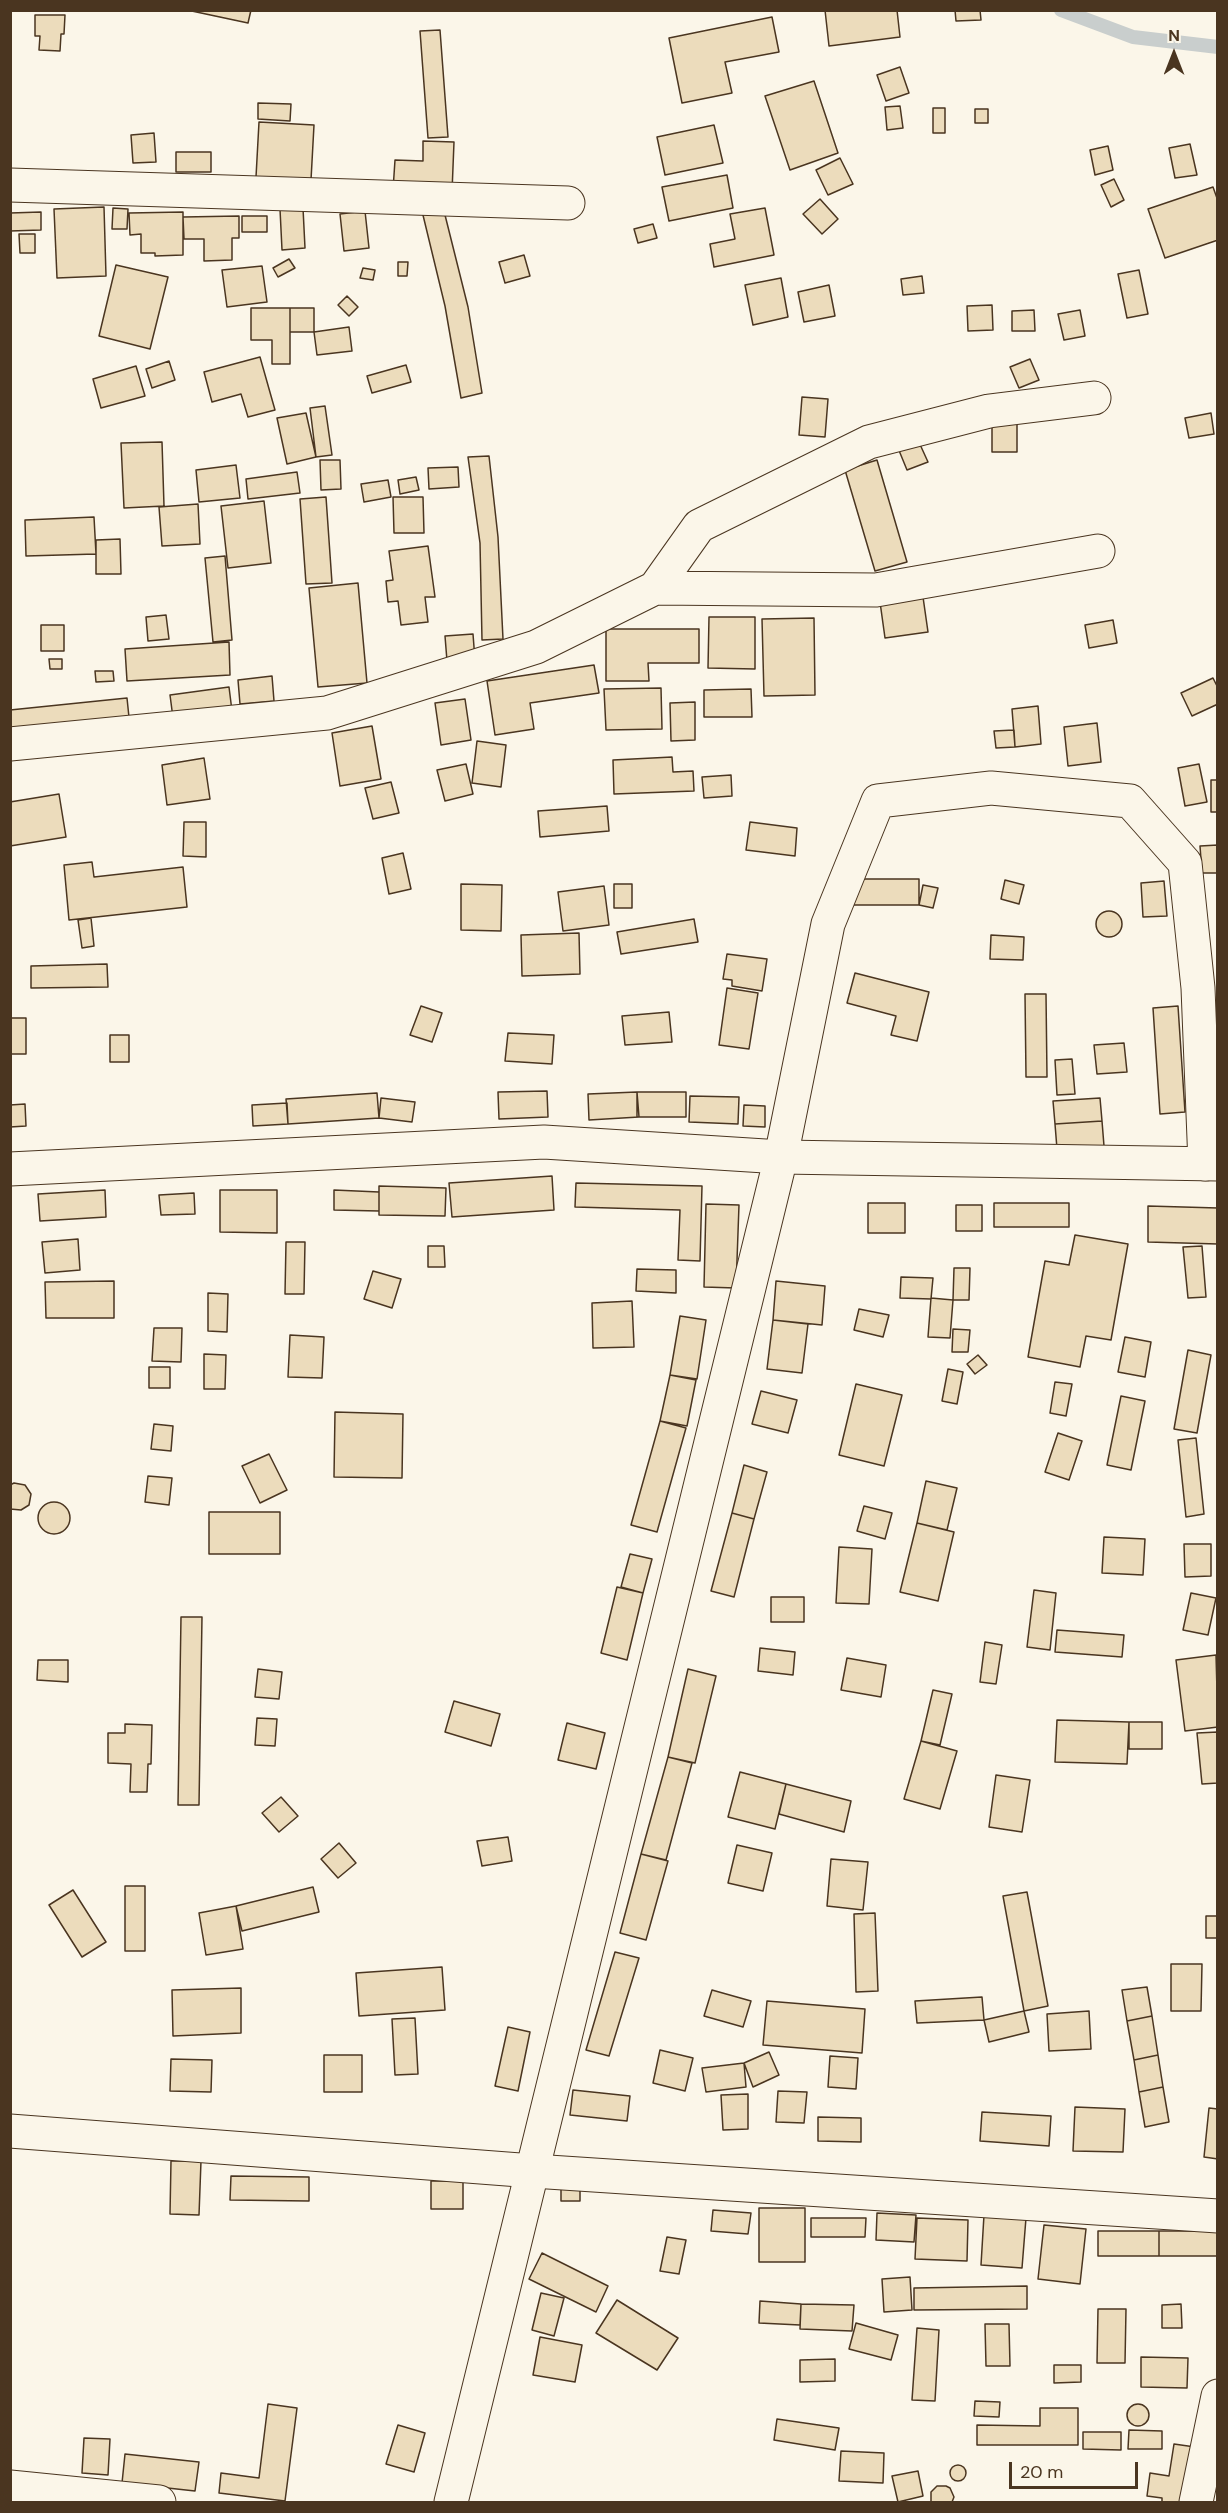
<!DOCTYPE html>
<style>
body{margin:0}
#map{position:relative;width:1228px;height:2513px;overflow:hidden;background:#fbf6e9;font-family:"DM Sans",sans-serif}
canvas{display:block}
.frame{position:absolute;inset:0;border:12px solid #4a3520;pointer-events:none}
.north{position:absolute;left:1144px;top:24px;width:60px;height:60px;-webkit-text-stroke:4px #fbf6e9;paint-order:stroke;rotate:0deg;font-size:16px;font-weight:700;line-height:24px;text-align:center;color:#4a3520}
.north::after{content:'';display:block;margin:auto;width:21px;height:27px;background:#4a3520;clip-path:polygon(50% 0,100% 100%,50% 72%,0 100%)}
.scale{position:absolute;left:1009px;top:2462px;width:129px;height:27px;box-sizing:border-box;border:3px solid #4a3520;border-top:0;padding-left:8px;font-size:18px;line-height:21px;white-space:nowrap;color:#4a3520;-webkit-text-stroke:4px #fbf6e9;paint-order:stroke}
</style>
<div id="map">
<canvas width="1228" height="2513"></canvas>
<div class="frame"></div>
<div class="north">N</div>
<div class="scale">20 m</div>
</div>
<script>
const ctx = document.querySelector('canvas').getContext('2d');
ctx.lineJoin = 'round';
function trace(path, color, width, dash) { ctx.strokeStyle = color; ctx.lineWidth = width; ctx.lineCap = dash ? 'butt' : 'round'; ctx.setLineDash(dash || []); ctx.stroke(path); }
function fillPath(path, color) { ctx.fillStyle = color; ctx.fill(path, 'evenodd'); }
const stream = new Path2D(`
 M1061 10 1133 37 1218 47`);
const building = new Path2D(`
 M187 10H251L248 23Z
 M825 10H897L900 37 829 46Z
 M955 10H980L981 20 956 21Z
 M35 15H65L64 34H61L60 51 39 50 40 36H35Z
 M772 17 779 52 725 62 732 93 682 103 669 38Z
 M440 30 448 137 428 138 420 31Z
 M900 67 909 93 886 101 877 75Z
 M814 81 838 153 790 170 765 96Z
 M258 103 291 104 290 121 258 119Z
 M900 106 903 128 887 130 885 107Z
 M933 108H945V133H933Z
 M975 109H988V123H975Z
 M259 122 314 125 311 180 256 177Z
 M714 125 723 163 665 175 657 137Z
 M154 133 156 162 133 163 131 135Z
 M423 141 454 142 452 192 393 190 395 160 423 161Z
 M1190 144 1197 175 1175 178 1169 148Z
 M1108 146 1113 170 1095 175 1090 150Z
 M176 152H211V172H176Z
 M840 158 853 184 828 195 816 170Z
 M727 175 733 208 669 221 662 187Z
 M1114 179 1124 200 1111 207 1101 185Z
 M1213 187 1218 201V240L1165 258 1148 209Z
 M820 199 838 219 822 234 803 214Z
 M104 207 106 276 57 278 54 209Z
 M443 207 468 307 482 393 461 398 445 306 422 211Z
 M113 208 128 209 127 229H112Z
 M303 208 305 248 282 250 280 209Z
 M765 208 774 255 714 267 710 244 735 239 730 214Z
 M365 211 369 248 344 251 340 214Z
 M41 212V230L10 231V213Z
 M183 212V255L155 256V253H141V234L130 235 129 213Z
 M239 216V238H232V260L204 261V239H184L183 217Z
 M242 216H267V232H242Z
 M653 224 657 238 638 243 634 229Z
 M19 234H35V253H20Z
 M524 255 530 276 505 283 499 262Z
 M289 259 295 268 278 277 273 268Z
 M398 262H408L407 276H398Z
 M116 265 168 277 150 349 99 336Z
 M262 266 267 302 227 307 222 270Z
 M363 268 375 270 373 280 360 278Z
 M1139 270 1148 314 1127 318 1118 274Z
 M922 276 924 293 903 295 901 279Z
 M781 278 788 317 753 325 745 285Z
 M829 285 835 316 804 322 798 292Z
 M347 296 358 307 349 316 338 305Z
 M992 305 993 330 968 331 967 306Z
 M251 308H290V364H272V340H251Z
 M290 308H314V332H290Z
 M1034 310 1035 331H1012V311Z
 M1080 310 1085 336 1064 340 1058 314Z
 M349 327 352 351 317 355 314 332Z
 M260 357 275 410 248 417 241 394 212 402 204 372Z
 M1030 359 1039 380 1019 388 1010 367Z
 M169 361 175 380 152 388 146 369Z
 M406 365 411 382 372 393 367 376Z
 M136 366 145 396 101 408 93 379Z
 M802 397 828 399 825 437 799 435Z
 M325 406 332 455 316 457 310 408Z
 M306 413 316 457 287 464 277 418Z
 M1211 413 1214 434 1189 438 1185 418Z
 M992 418H1017V452H992Z
 M918 440 928 462 907 470 898 448Z
 M162 442 164 506 124 508 121 443Z
 M489 456 498 537 503 639 482 640 480 543 468 457Z
 M320 460H340L341 489 321 490Z
 M877 460 907 562 875 571 845 470Z
 M236 465 240 498 199 502 196 470Z
 M458 467 459 487 429 489 428 468Z
 M297 472 300 493 248 499 246 479Z
 M416 477 419 490 400 494 398 480Z
 M388 480 391 497 364 502 361 484Z
 M326 497 332 583 306 584 300 499Z
 M393 497H423L424 533H394Z
 M264 501 271 563 228 568 221 506Z
 M198 504 200 544 162 546 159 507Z
 M94 517 96 554 26 556 25 520Z
 M120 539 121 574H96V540Z
 M428 546 435 597H425L428 622 401 625 398 601 388 602 386 581 393 580 389 551Z
 M225 556 232 640 213 642 205 558Z
 M358 583 367 683 318 687 309 588Z
 M923 597 928 632 885 638 880 602Z
 M166 615 169 639 148 641 146 617Z
 M709 617H755V669L708 668Z
 M814 618 815 695 764 696 762 619Z
 M1113 620 1117 643 1089 648 1085 625Z
 M41 625H64V651H41Z
 M606 629H699V663H648L649 681H606Z
 M473 634 475 660 447 661 445 636Z
 M229 642 230 675 127 681 125 649Z
 M49 659H62V669H50Z
 M594 665 599 693 530 703 534 729 495 735 487 681Z
 M95 671H113L114 681 96 682Z
 M272 676 274 701 240 704 238 680Z
 M1213 678 1218 688V704L1192 716 1181 693Z
 M229 687 232 711 173 718 170 695Z
 M661 688 662 729 606 730 604 689Z
 M751 689 752 717H704V690Z
 M127 698 130 727 10 739V710Z
 M465 699 471 740 441 745 435 703Z
 M695 702V740L671 741 670 703Z
 M1038 706 1041 744 1015 747 1012 709Z
 M1097 723 1101 762 1068 766 1064 727Z
 M372 726 381 779 340 786 332 733Z
 M1014 730 1015 747 996 748 994 731Z
 M477 741 506 745 501 787 472 783Z
 M672 757 673 772 693 771 694 791 614 794 613 760Z
 M204 758 210 799 167 805 162 765Z
 M466 764 473 794 445 801 437 770Z
 M1199 764 1207 802 1185 806 1178 768Z
 M731 775 732 796 704 798 702 777Z
 M1211 780H1218V812H1211Z
 M391 782 399 813 373 819 365 788Z
 M59 794 66 837 10 846V802Z
 M607 806 609 831 540 837 538 811Z
 M184 822H206V857L183 856Z
 M750 822 797 828 795 856 746 850Z
 M1218 845V873H1202L1200 846Z
 M403 853 411 889 389 894 382 858Z
 M92 862 94 877 183 867 187 907 69 920 64 865Z
 M853 879H919V905H853Z
 M1005 880 1024 885 1019 904 1001 899Z
 M1164 881 1167 916 1143 917 1141 883Z
 M461 884 502 885 501 931 461 930Z
 M614 884H632V908H614Z
 M923 885 938 888 933 908 919 905Z
 M604 886 609 925 563 931 558 892Z
 M1096 924a13 13 0 1 1 26 0a13 13 0 1 1-26 0Z
 M91 918 94 946 82 948 78 920Z
 M694 919 698 942 621 954 617 932Z
 M579 933 580 974 522 976 521 935Z
 M991 935 1024 937 1023 960 990 959Z
 M727 954 767 959 762 991 732 986V980L723 979Z
 M107 964 108 987 31 988V966Z
 M855 973 929 992 917 1041 891 1035 896 1016 847 1003Z
 M727 988 758 993 749 1049 719 1045Z
 M1025 994H1046L1047 1077H1026Z
 M421 1006 442 1013 432 1042 410 1035Z
 M1178 1006 1185 1112 1160 1114 1153 1008Z
 M669 1012 672 1042 625 1045 622 1016Z
 M10 1018H26V1054H10Z
 M508 1033 554 1035 552 1064 505 1061Z
 M110 1035H129V1062H110Z
 M1124 1043 1127 1072 1097 1074 1094 1045Z
 M1072 1059 1075 1094 1057 1095 1055 1060Z
 M547 1091 548 1117 499 1119 498 1092Z
 M637 1092H686V1117H637Z
 M637 1092 639 1117 589 1120 588 1094Z
 M377 1093 379 1118 288 1124 286 1099Z
 M690 1096 739 1097 738 1124 689 1122Z
 M381 1098 415 1102 412 1122 379 1118Z
 M1100 1098 1102 1121 1055 1124 1053 1101Z
 M287 1103 288 1124 253 1126 252 1105Z
 M25 1104 26 1126 10 1127V1105Z
 M744 1105 765 1106V1127L743 1126Z
 M1102 1121 1104 1146 1057 1149 1055 1124Z
 M552 1176 554 1210 452 1217 449 1183Z
 M576 1183 702 1186 700 1261 678 1260 680 1210 575 1207Z
 M379 1186 446 1188 445 1216 379 1215Z
 M105 1190 106 1217 40 1221 38 1194Z
 M220 1190H277V1233L220 1232Z
 M334 1190 379 1192V1211L334 1210Z
 M194 1193 195 1214 161 1215 159 1195Z
 M868 1203H905V1233H868Z
 M994 1203H1069V1227H994Z
 M706 1204 739 1205 736 1288 704 1287Z
 M956 1205H982V1231H956Z
 M1148 1206 1218 1208V1244L1148 1242Z
 M1075 1235 1128 1244 1111 1340 1086 1336 1080 1367 1028 1357 1045 1261 1069 1265Z
 M78 1239 80 1270 45 1273 42 1242Z
 M286 1242H305L304 1294H285Z
 M428 1246H444L445 1267H428Z
 M1202 1246 1206 1297 1188 1298 1183 1247Z
 M954 1268H970L969 1300H953Z
 M637 1269 676 1270V1293L636 1291Z
 M373 1271 401 1279 392 1308 364 1299Z
 M901 1277 933 1278 931 1299 900 1298Z
 M114 1281V1318H46L45 1282Z
 M776 1281 825 1286 822 1325 773 1320Z
 M208 1293 228 1294 227 1332 208 1331Z
 M931 1298 953 1300 950 1338 928 1337Z
 M632 1301 634 1347 593 1348 592 1303Z
 M859 1309 889 1315 883 1337 854 1330Z
 M680 1316 706 1320 697 1379 670 1375Z
 M773 1320 808 1324 802 1373 767 1369Z
 M154 1328H182L181 1362 152 1361Z
 M953 1329 970 1330 968 1352H952Z
 M290 1335 324 1337 322 1378 288 1377Z
 M1125 1337 1151 1342 1145 1377 1118 1372Z
 M1188 1350 1211 1355 1197 1433 1174 1429Z
 M204 1354 226 1355 225 1389H204Z
 M978 1355 987 1365 975 1374 967 1364Z
 M149 1367H170V1388H149Z
 M948 1369 963 1372 957 1404 942 1401Z
 M670 1375 696 1380 687 1426 660 1421Z
 M1055 1382 1072 1384 1066 1416 1050 1413Z
 M856 1384 902 1395 884 1466 839 1455Z
 M761 1391 797 1400 788 1433 752 1424Z
 M1121 1396 1145 1401 1131 1470 1107 1465Z
 M335 1412 403 1414 402 1478 334 1477Z
 M660 1421 686 1428 657 1532 631 1525Z
 M154 1424 173 1426 171 1451 151 1449Z
 M1058 1433 1082 1441 1069 1480 1045 1472Z
 M1196 1438 1204 1514 1186 1517 1178 1440Z
 M269 1454 287 1490 260 1503 242 1466Z
 M744 1465 767 1472 754 1519 732 1513Z
 M148 1476 172 1478 169 1505 145 1502Z
 M926 1481 957 1488 947 1530 917 1523Z
 M14 1483 25 1485 31 1494 29 1505 21 1510 10 1509V1485Z
 M38 1518a16 16 0 1 1 32 0a16 16 0 1 1-32 0Z
 M864 1506 892 1513 885 1539 857 1531Z
 M209 1512H280V1554H209Z
 M732 1513 754 1519 734 1597 711 1591Z
 M917 1523 954 1532 938 1601 900 1592Z
 M1104 1537 1145 1539 1143 1575 1102 1573Z
 M1184 1544H1211V1576L1185 1577Z
 M839 1547 872 1549 869 1604 836 1603Z
 M630 1554 652 1559 643 1593 621 1587Z
 M617 1587 643 1593 627 1660 601 1653Z
 M1034 1590 1056 1593 1050 1650 1027 1647Z
 M1191 1593 1216 1598 1208 1635 1183 1630Z
 M771 1597H804V1622H771Z
 M181 1617H202L199 1805H178Z
 M1057 1630 1124 1635 1122 1657 1055 1652Z
 M985 1642 1002 1645 996 1684 980 1682Z
 M760 1648 795 1652 793 1675 758 1671Z
 M1216 1655 1218 1727 1185 1731 1176 1660Z
 M847 1658 886 1665 881 1697 841 1690Z
 M38 1660H68V1682L37 1680Z
 M258 1669 282 1672 279 1699 255 1697Z
 M688 1669 716 1676 695 1763 668 1757Z
 M933 1690 952 1694 940 1745 921 1741Z
 M454 1701 500 1714 491 1746 445 1732Z
 M257 1718 277 1719 275 1746 255 1745Z
 M1057 1720 1129 1722 1127 1764 1055 1762Z
 M1129 1722H1162V1749H1129Z
 M567 1723 605 1733 596 1769 558 1760Z
 M125 1724 152 1725 151 1764H148L147 1792H130L131 1764 108 1763V1733H125Z
 M1218 1732V1783L1202 1784 1197 1733Z
 M921 1741 957 1751 940 1809 904 1799Z
 M668 1757 692 1763 666 1860 641 1854Z
 M740 1772 786 1784 775 1829 728 1817Z
 M996 1775 1030 1780 1022 1832 989 1827Z
 M786 1784 851 1801 844 1832 779 1814Z
 M281 1797 298 1816 279 1832 262 1813Z
 M508 1837 512 1861 482 1866 477 1841Z
 M339 1843 356 1863 338 1878 321 1859Z
 M737 1845 772 1853 763 1891 728 1883Z
 M641 1854 668 1861 646 1940 620 1933Z
 M831 1859 868 1862 863 1910 827 1906Z
 M125 1886H145V1951H125Z
 M313 1887 319 1912 242 1931 236 1906Z
 M73 1890 106 1942 82 1957 49 1905Z
 M1027 1892 1048 2006 1024 2011 1003 1896Z
 M236 1906 243 1949 206 1955 199 1913Z
 M875 1913 878 1991 856 1992 854 1914Z
 M1206 1916H1218V1938H1206Z
 M615 1952 639 1958 609 2056 586 2050Z
 M1171 1964H1202L1201 2011H1171Z
 M442 1967 445 2010 359 2016 356 1973Z
 M1147 1987 1152 2016 1127 2021 1122 1990Z
 M241 1988V2033L173 2036 172 1990Z
 M712 1990 751 2001 743 2027 704 2016Z
 M982 1997 984 2020 917 2023 915 2001Z
 M767 2001 865 2009 862 2053 763 2045Z
 M1024 2011 1029 2032 989 2042 984 2020Z
 M1089 2011 1091 2049 1049 2051 1047 2014Z
 M1152 2016 1158 2055 1134 2060 1127 2021Z
 M415 2018 418 2074 395 2075 392 2019Z
 M508 2027 530 2032 518 2091 495 2086Z
 M660 2050 693 2058 685 2091 653 2083Z
 M769 2052 779 2075 753 2087 744 2063Z
 M324 2055H362V2092H324Z
 M1158 2055 1163 2087 1139 2092 1134 2060Z
 M830 2056 858 2058 856 2089 828 2087Z
 M171 2059 212 2060 211 2092 170 2091Z
 M744 2063 746 2087 706 2092 702 2068Z
 M1163 2087 1169 2122 1145 2127 1139 2092Z
 M573 2090 630 2096 627 2121 570 2115Z
 M778 2091 807 2092 804 2123 776 2122Z
 M748 2094V2129L723 2130 721 2095Z
 M1075 2107 1125 2109 1123 2152 1073 2151Z
 M1209 2108 1218 2109V2159L1204 2157Z
 M982 2112 1051 2116 1049 2146 980 2141Z
 M818 2117 861 2118V2142L818 2141Z
 M171 2161H201L199 2215 170 2214Z
 M231 2176 309 2177V2201L230 2200Z
 M431 2181H463V2209H431Z
 M561 2186H580V2201H561Z
 M759 2208H805V2262H759Z
 M713 2210 751 2213 748 2234 711 2231Z
 M877 2213 916 2215 914 2242 876 2240Z
 M984 2215 1026 2218 1022 2268 981 2265Z
 M811 2218H866L865 2237H811Z
 M917 2218 968 2220 967 2261 915 2259Z
 M1044 2225 1086 2229 1080 2284 1038 2279Z
 M1098 2231H1159V2256H1098Z
 M1159 2231H1218V2256H1159Z
 M667 2237 686 2240 679 2274 660 2271Z
 M542 2253 608 2286 596 2312 529 2279Z
 M910 2277 912 2310 884 2312 882 2279Z
 M1027 2286V2309L914 2310V2288Z
 M541 2293 564 2298 554 2336 532 2330Z
 M617 2300 678 2338 657 2370 596 2333Z
 M760 2301 801 2304 800 2325 759 2323Z
 M801 2304 854 2305 852 2331 800 2329Z
 M1181 2304 1182 2328H1162V2305Z
 M1098 2309H1126L1125 2363H1097Z
 M856 2323 898 2335 891 2360 849 2349Z
 M985 2324H1009L1010 2366H986Z
 M917 2328 939 2330 935 2401 912 2400Z
 M540 2337 582 2345 575 2382 533 2375Z
 M1141 2357 1188 2358 1187 2388 1141 2387Z
 M835 2359V2381L800 2382V2360Z
 M1054 2365H1081V2382L1054 2383Z
 M975 2401 1000 2402 999 2417 974 2416Z
 M1127 2415a11 11 0 1 1 22 0a11 11 0 1 1-22 0Z
 M268 2404 297 2408 285 2501 219 2493 221 2473 259 2478Z
 M1040 2408H1078V2445H977V2425L1040 2426Z
 M777 2419 839 2428 835 2450 774 2440Z
 M398 2425 425 2433 414 2472 386 2464Z
 M1129 2430 1162 2431V2449H1128Z
 M1083 2432H1121V2450L1083 2449Z
 M84 2438 110 2439 108 2475 82 2473Z
 M1174 2444 1195 2447 1187 2502H1162V2498L1147 2496 1150 2473 1169 2476Z
 M841 2451 884 2453 883 2483 839 2481Z
 M125 2454 199 2462 195 2491 122 2483Z
 M950 2473a8 8 0 1 1 16 0a8 8 0 1 1-16 0Z
 M918 2471 923 2496 898 2502 892 2476Z
 M937 2486H946L950 2488 954 2497 952 2502H931V2492Z`);
const street = new Path2D(`
 M655 588 699 526 869 442 989 411 1094 398
 M10 744 327 713 536 647 655 588 876 590 1098 551
 M10 1169 544 1142 781 1157 828 924 878 801 991 788 1130 801 1185 863 1198 988 1205 1164
 M10 2131 533 2171 1218 2216
 M10 2487 159 2502
 M1196 2502 1218 2396`);
const secondary = new Path2D(`
 M10 185 568 203
 M451 2502 781 1157 1218 1164`);
trace(stream, '#c9cecd', 14);
fillPath(building, '#ecdcbc');
trace(building, '#4a3520', 1.5);
trace(street, '#4a3520', 35);
trace(secondary, '#4a3520', 35);
trace(street, '#fbf6e9', 33);
trace(secondary, '#fbf6e9', 33);
</script>
